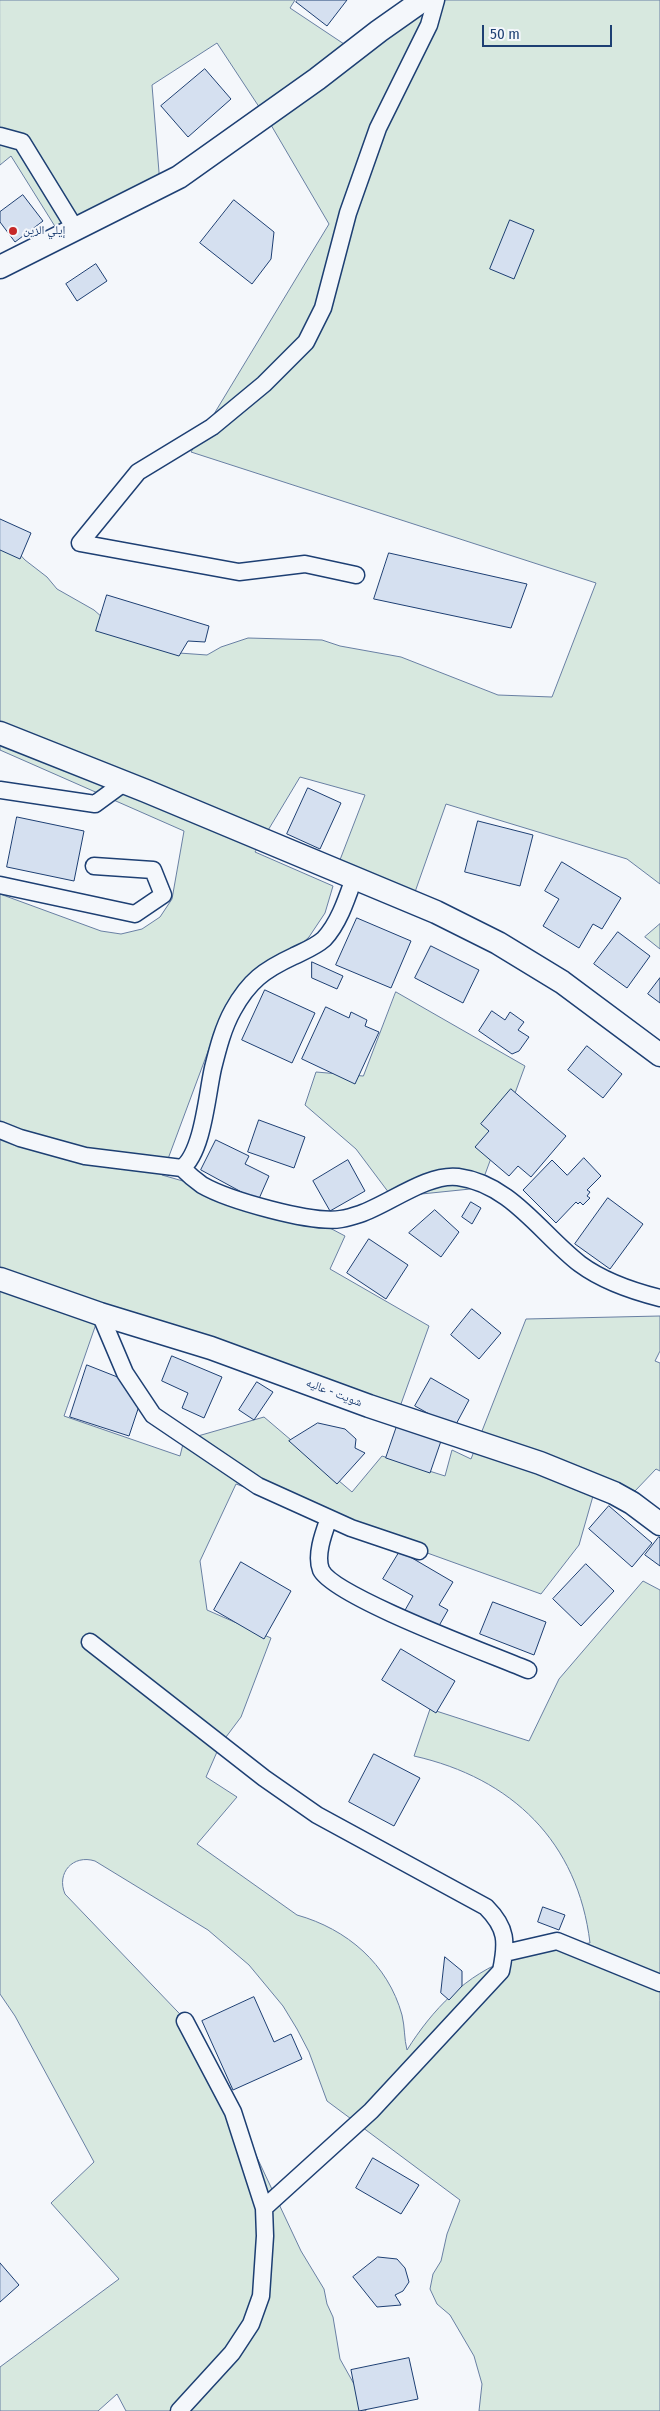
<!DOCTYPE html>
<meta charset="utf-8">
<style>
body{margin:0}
#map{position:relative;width:660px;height:2411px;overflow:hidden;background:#f4f7fb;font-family:"Fira Sans Condensed",sans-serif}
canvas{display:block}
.scale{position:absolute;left:482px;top:25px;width:130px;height:22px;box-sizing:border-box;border:2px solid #1d3f73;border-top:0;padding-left:6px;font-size:15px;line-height:18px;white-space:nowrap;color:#1d3f73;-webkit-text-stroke:4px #f4f7fb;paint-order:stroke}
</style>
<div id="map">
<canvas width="660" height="2411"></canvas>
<div class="scale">50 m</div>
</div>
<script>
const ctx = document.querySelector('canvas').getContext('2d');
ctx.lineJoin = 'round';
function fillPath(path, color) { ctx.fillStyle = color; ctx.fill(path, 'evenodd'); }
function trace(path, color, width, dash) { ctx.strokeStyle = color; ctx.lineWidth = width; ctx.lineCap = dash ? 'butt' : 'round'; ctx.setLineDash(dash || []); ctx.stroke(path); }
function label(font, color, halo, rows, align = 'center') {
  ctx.font = font + ' "Fira Sans Condensed","Noto Naskh Arabic",sans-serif'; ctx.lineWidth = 4; ctx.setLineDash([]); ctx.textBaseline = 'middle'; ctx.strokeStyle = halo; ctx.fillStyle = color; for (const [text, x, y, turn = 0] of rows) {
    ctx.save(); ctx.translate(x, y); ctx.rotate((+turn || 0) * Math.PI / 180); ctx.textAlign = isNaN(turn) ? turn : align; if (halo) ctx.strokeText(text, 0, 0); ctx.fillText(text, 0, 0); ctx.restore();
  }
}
const green = new Path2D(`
 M0 0H295L290 8 362 56 437 0H660V884L627 859 446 804 415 892 338 865 365 795 300 777 255 852 333 886 325 913 309 937 220 1019 162 1175 311 1218 345 1236 330 1269 429 1326 397 1415 96 1324 64 1416 180 1456 184 1440 264 1417 352 1492 382 1456 445 1476 452 1450 471 1459 526 1319 660 1316V1351L655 1361 660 1363V1471L656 1469 635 1491 599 1475 579 1545 541 1594 236 1484 200 1561 207 1610 271 1638 241 1717 220 1745 206 1777 237 1797 197 1844 297 1915C347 1929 388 1964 402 2015 405 2027 404 2039 407 2050 432 2010 466 1974 512 1958 537 1949 564 1946 590 1943 578 1842 512 1778 414 1756L430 1709 529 1741 559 1679 643 1581 660 1590V2411H479L482 2384 474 2356 450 2315 437 2304 430 2289 433 2274 441 2261 447 2234 460 2200 327 2101 309 2052 297 2029 283 2006 249 1965 208 1930 95 1861C73 1854 56 1873 65 1894L199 2034 301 2251 324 2289 327 2304 333 2317 340 2359 354 2384 366 2411H126L117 2394 98 2411H0V2367L119 2279 51 2203 94 2162 15 2016 0 1994V894L101 931 121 934 142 929 160 917 172 899 184 831 0 750V533L25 560 47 577 57 589 94 610 103 618 179 653 207 655 221 647 248 638 322 640 340 646 401 657 498 695 552 697 596 583 191 452 329 224 271 125 217 43 152 85 161 197 66 244 11 156 0 165Z
 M660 924V949L645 937Z
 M396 992 525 1066 480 1188 392 1197 356 1149 305 1105 316 1072 363 1076Z`);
const building = new Path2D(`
 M298 0H347L327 26 296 2Z
 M205 69 231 99 188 137 161 106Z
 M23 195 43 221 15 242 0 222V212Z
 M234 200 274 232 271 259 252 284 200 243Z
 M510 220 534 230 514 279 490 269Z
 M96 264 107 281 77 301 66 284Z
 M0 519 31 533 20 559 0 550Z
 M389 553 527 584 511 628 374 599Z
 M107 595 209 626 205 642 188 641 179 656 96 631Z
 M308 788 341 803 320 849 287 834Z
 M17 817 84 831 74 881 7 867Z
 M478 821 533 835 520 886 465 872Z
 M562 862 621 898 602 929 593 924 579 948 543 926 559 899 545 891Z
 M357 918 411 941 391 988 336 965Z
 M618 932 650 956 627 988 594 964Z
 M431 946 479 970 463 1003 415 978Z
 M312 962 343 976 337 989 312 978Z
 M660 978V1003L648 994Z
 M265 990 315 1013 292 1063 242 1040Z
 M326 1007 349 1018 351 1012 367 1020 365 1026 379 1032 355 1084 302 1059Z
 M492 1011 505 1020 510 1012 524 1022 518 1030 529 1037 519 1051 512 1054 479 1031Z
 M587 1046 622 1074 603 1098 568 1070Z
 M511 1089 566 1136 531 1177 518 1166 509 1176 475 1147 489 1131 481 1124Z
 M259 1120 305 1137 294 1168 248 1152Z
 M216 1140 249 1156 245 1164 269 1176 258 1201 201 1170Z
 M584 1158 601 1176 587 1190 590 1192 587 1196 590 1198 583 1205 580 1202 578 1204 576 1202 556 1223 523 1190 552 1160 567 1175Z
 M348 1160 365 1191 330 1211 313 1181Z
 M608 1198 643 1224 610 1269 575 1244Z
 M471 1202 481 1208 472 1224 462 1217Z
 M435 1210 459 1232 441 1257 409 1233Z
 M369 1239 408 1265 386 1299 347 1273Z
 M472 1309 501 1333 479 1359 451 1335Z
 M172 1356 222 1377 204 1418 182 1408 188 1393 162 1381Z
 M87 1365 125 1380 140 1403 129 1436 70 1417Z
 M431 1378 469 1400 454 1428 415 1406Z
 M257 1382 273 1392 254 1420 239 1410Z
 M318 1423 345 1429 356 1439 355 1448 365 1453 337 1484 289 1441Z
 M397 1426 441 1441 430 1473 386 1458Z
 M609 1506 652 1543 632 1567 589 1529Z
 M659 1537 660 1538V1566L645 1555Z
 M400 1551 453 1582 439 1605 448 1610 436 1631 404 1612 413 1596 383 1579Z
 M241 1562 291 1591 264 1639 214 1610Z
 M586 1564 614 1591 581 1626 553 1599Z
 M493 1602 546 1622 534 1655 480 1634Z
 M401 1649 455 1681 436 1713 382 1680Z
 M374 1754 420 1778 394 1826 349 1802Z
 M543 1907 565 1915 559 1930 538 1922Z
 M445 1957 462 1971V1986L449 2000 441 1993Z
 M254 1997 274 2042 291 2034 302 2059 233 2090 202 2021Z
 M373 2158 419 2185 401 2214 356 2188Z
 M378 2257 397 2259 405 2268 409 2282 403 2291 395 2295 401 2305 377 2307 353 2277Z
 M0 2263 19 2285 0 2302Z
 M409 2358 418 2399 359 2411 351 2370Z`);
const street = new Path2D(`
 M0 136 22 142 76 230
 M356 575 305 564 239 572 80 543 138 472 212 427 264 384 306 342 323 308 348 213 378 128 429 25 436 0
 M0 790 95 804 125 782
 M0 885 135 914 163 895 153 870 94 866
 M0 1130 20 1138 85 1156 182 1168C203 1152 207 1094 213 1068 218 1048 223 1028 233 1010 249 981 264 970 294 956 304 951 315 947 324 939 339 923 347 898 354 878
 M182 1168C188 1174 195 1180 202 1185 228 1200 312 1224 341 1219 347 1218 354 1216 360 1214 389 1204 428 1173 458 1177 511 1184 541 1234 580 1264 603 1281 632 1291 660 1298
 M100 1314 125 1373 153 1415 258 1486 351 1528 419 1551
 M329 1518C324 1532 315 1555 321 1570 334 1597 493 1655 528 1670
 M90 1642 264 1778 317 1815 486 1907C507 1928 507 1942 501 1971L371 2111 264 2208
 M505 1953 557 1941 660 1983
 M179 2411 232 2353 251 2324 261 2296 265 2236 264 2208 233 2112 185 2021`);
const secondary = new Path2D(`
 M0 267 179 177 317 79 379 31 423 0
 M0 733 146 791 436 912 498 943 562 982 660 1055
 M0 1279 100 1314 211 1348 369 1406 540 1463 614 1493 632 1503 660 1524`);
const markers = [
 [13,231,5,"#c62828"]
];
const poiNames = [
 ["إيلي الزين",23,231]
];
const streetNames = [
 ["شويت - عاليه",334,1393,21]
];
fillPath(green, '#d7e8df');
trace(green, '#687fa3', 1);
fillPath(building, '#d5e0f0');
trace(building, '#1d3f73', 1);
trace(street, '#1d3f73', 19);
trace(secondary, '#1d3f73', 25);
trace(street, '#f4f7fb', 16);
trace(secondary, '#f4f7fb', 22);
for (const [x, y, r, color] of markers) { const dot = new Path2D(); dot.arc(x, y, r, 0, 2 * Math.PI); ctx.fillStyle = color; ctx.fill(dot); trace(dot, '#f4f7fb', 2); }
label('12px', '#1d3f73', '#f4f7fb', poiNames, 'left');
label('12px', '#1d3f73', '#f4f7fb', streetNames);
</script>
